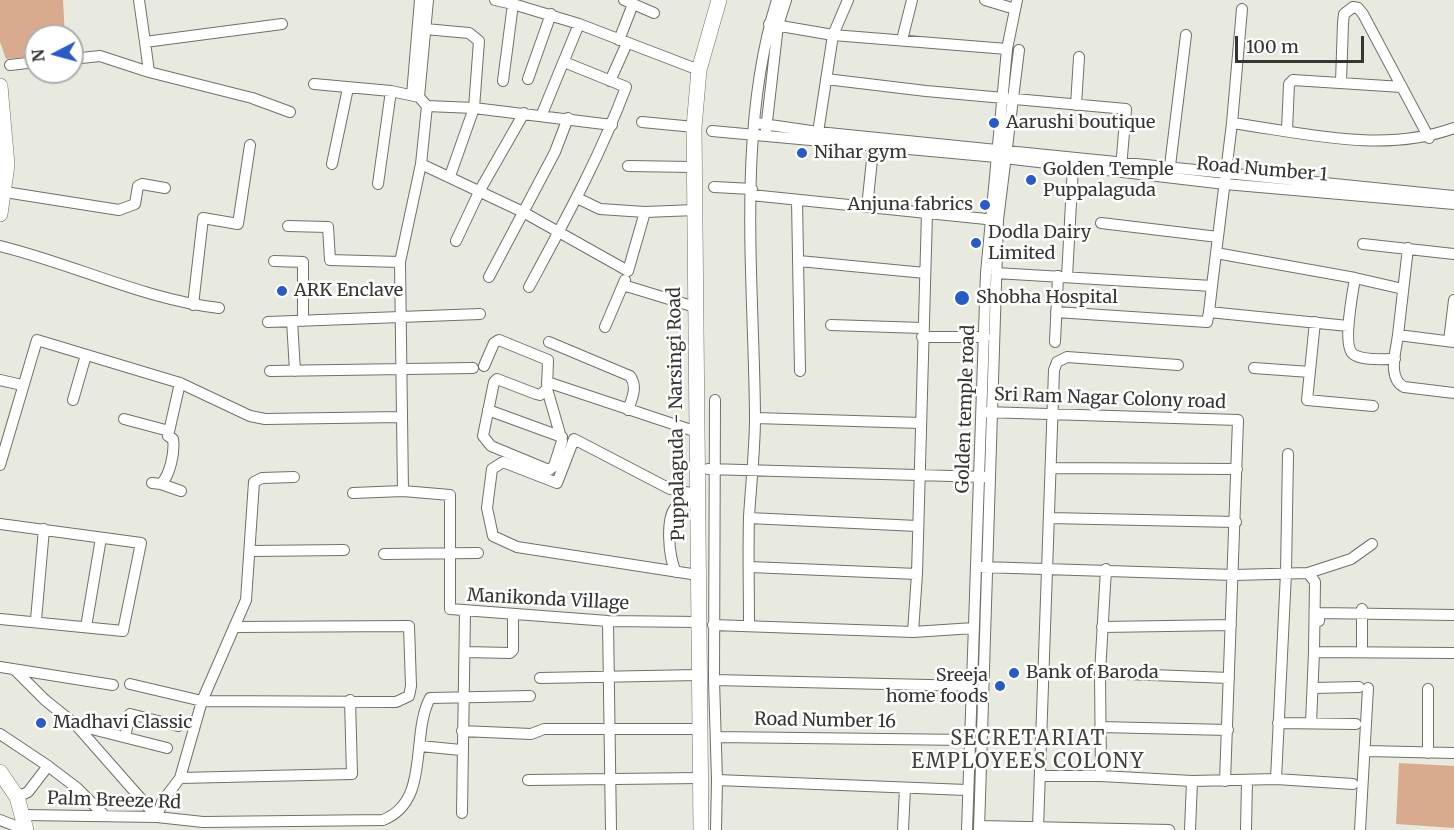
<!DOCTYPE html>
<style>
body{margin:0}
#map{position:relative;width:1454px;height:830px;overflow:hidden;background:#e8eae0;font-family:Merriweather,serif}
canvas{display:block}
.north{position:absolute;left:24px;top:24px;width:60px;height:60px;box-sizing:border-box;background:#fff;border:2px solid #aeafad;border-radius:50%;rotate:264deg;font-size:16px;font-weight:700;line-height:24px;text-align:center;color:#353632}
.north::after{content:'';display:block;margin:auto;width:21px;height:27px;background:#295ac9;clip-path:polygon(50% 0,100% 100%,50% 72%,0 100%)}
.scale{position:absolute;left:1235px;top:36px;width:129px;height:27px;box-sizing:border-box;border:3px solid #353632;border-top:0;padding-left:8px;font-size:18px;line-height:21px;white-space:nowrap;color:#353632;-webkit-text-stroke:4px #fff;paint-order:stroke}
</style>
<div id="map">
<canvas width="1454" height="830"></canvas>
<div class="north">N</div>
<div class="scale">100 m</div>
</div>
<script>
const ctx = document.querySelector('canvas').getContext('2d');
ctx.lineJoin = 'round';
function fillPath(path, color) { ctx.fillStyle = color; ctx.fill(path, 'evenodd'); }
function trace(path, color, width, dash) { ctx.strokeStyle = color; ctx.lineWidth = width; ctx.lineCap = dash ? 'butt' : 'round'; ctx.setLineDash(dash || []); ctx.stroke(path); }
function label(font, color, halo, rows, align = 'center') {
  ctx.font = font + ' Merriweather,serif'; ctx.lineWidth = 5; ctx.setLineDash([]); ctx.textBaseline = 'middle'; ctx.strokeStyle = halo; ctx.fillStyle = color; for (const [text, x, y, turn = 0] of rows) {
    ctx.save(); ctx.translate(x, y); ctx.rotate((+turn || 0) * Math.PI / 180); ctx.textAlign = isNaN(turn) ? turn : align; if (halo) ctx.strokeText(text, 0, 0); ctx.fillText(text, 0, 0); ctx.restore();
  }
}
const green = new Path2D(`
 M0 0H63L65 36H36V56L6 59 0 42Z
 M1399 763 1454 766V828L1396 824Z`);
const street = new Path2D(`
 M139 0 145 42 282 24
 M495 0 513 4 503 81
 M512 0 513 4 579 24 699 70
 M624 0 654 13
 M985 0 1015 9
 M769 24 833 35 1007 49
 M425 29 469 33 479 41 474 108 450 176
 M619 40 633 4
 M902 40 912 0
 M145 42 149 72 252 98 290 112
 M72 59 100 56 149 72
 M10 65 36 62
 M528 79 551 14
 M826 79 926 91 1126 109 1121 168
 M610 81 627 43
 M1341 82 1343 23 1344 14 1353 7 1358 8 1363 14 1429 138
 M314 84 391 91 419 97 427 106 421 164 400 262
 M412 95 420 0
 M419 97 428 0
 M1076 105 1079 57
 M427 106 474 108 612 125
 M542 114 579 24
 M642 122 694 127
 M756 123 818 132 1454 196
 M1232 123C1305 133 1383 154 1454 128
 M766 130 778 25 786 0
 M1287 130 1289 84 1293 80 1402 87
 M712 131 996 157 1225 184 1454 204
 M817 139 833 35 848 0
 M332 164 348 88
 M421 164 523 212 628 271 645 212 600 209 577 198
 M628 166 693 167
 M1169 174 1186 35
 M378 184 391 91
 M714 187 752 189
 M5 192 119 210 135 204 138 186 142 184 165 188
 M751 195 996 220
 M797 200 800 371
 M867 207 874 141
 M645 212 695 210
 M1101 223 1218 237
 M288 226 328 227 330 260 400 262 403 491
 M456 241 480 190 524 113
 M1363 244 1454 254
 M0 246C74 264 143 299 219 308
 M1216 253 1355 278
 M274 261 303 262V321
 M799 261 925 273
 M996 273 1212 286 1232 123 1242 9
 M489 277 555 152 568 118
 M1067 277 1073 166
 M623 285 695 307
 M1212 286 1209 312 1348 326
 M529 287C564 222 600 157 626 87L564 62
 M193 305 203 218 238 224 250 145
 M1056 312 1207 322 1209 312
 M292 321 295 371
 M268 322 480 314
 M1315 322 1307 400 1373 406
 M831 325 922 328
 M605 327 625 280
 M1398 335 1408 248
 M922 337H985
 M1449 341 1454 300
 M549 342 630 376C638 387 632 398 628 410
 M1055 342 1058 276
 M1454 342 1398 335C1396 351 1387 378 1404 387L1454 393
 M1395 359C1384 359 1362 361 1353 354 1342 345 1353 292 1355 278L1403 289
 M484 366 494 343 499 340 548 360 547 389 562 441 554 466 549 470 491 446 483 436 494 382 497 379 536 394 540 395 547 389
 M1254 368 1310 372
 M270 371 473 368
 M0 380 22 385
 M547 382 697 432
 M73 400 86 355
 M715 400 714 680 971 686
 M488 410 562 437
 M985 412 1238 420 1225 781
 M755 418 921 423
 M124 419 169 431
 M0 465 37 340 180 383 250 416 265 419 400 417
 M1051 468 1237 469
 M708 469 986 477
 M152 483 161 484C170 475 175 452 173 439L168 436 180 383
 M161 484 181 491
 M670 489 574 439 557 483 503 462 492 469 487 508 493 536 517 547 698 575
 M683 492 696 493
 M353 493 403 491 450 495V609L608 621 699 622
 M749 518 917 526
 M1049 518 1236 522
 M0 524 141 543 123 631 0 619
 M251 551 344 550
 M384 554 478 553
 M750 567 917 574
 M982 567 1234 575 1308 573 1315 582 1314 652 1454 653
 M676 572C669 559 664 515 678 505 683 501 691 502 697 501
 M1308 573 1351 559 1372 544
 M36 620 44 529
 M608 621 611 830
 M1319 621V613L1454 615
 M713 625 913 632 974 628
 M749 626C749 590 748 553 749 517 751 483 755 450 755 417 754 281 736 131 777 0
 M86 627 101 538
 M1102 627 1231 625
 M913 632 917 574 927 213
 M1362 648V609
 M465 652 510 653 513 650V615
 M0 667 113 685
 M15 670 45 700 76 725 157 817 162 802 180 778 202 701 246 600 254 482 262 478 294 477
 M1100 673 1229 678
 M540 678 699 675
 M714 680 717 780 716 830
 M130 684 202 701 396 702 409 696 411 686 409 626 234 627
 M1313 688 1359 687
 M1278 723 1356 724
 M1311 723 1314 652
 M76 725 167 748
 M1100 727 1228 730
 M462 731 531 734 544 729H699
 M0 734 48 766
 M125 737 130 714 178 726
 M716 737 969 740
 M420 746 461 750
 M1366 751 1454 753
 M1428 753V689
 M1040 776H1101L1192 781 1276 779 1353 784
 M1101 776 1100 673 1106 569
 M180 778 352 774 350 700
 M1276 779 1286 573 1288 454
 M528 780 700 778
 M717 780 966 790
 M17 797 28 792 48 766 77 788 105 816
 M462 813 465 612
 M23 815 157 817 203 822 383 820C431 801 410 736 430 698L530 696
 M0 820 26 830
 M979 826 1169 830
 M1038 828 1054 370 1057 362 1067 357 1178 365
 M903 830 905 788
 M967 830 986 273 1007 49 1017 0
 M979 830 998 220 1019 50
 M1190 830 1192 781
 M1246 830 1247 780
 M1360 830 1368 688`);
const secondary = new Path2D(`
 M0 86 7 165 0 214
 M0 772 17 797 26 830
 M701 830 694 127 699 70 719 0`);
const markers = [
 [994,123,6,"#295ac9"],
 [802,153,6,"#295ac9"],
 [1031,180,6,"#295ac9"],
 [985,205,6,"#295ac9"],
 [976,243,6,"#295ac9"],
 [282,291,6,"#295ac9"],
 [962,298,8,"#295ac9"],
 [1014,673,6,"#295ac9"],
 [1000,686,6,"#295ac9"],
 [41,723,6,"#295ac9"]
];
const poiNames = [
 ["Aarushi boutique",1006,123],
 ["Nihar gym",814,153],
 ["Golden Temple",1043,170],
 ["Puppalaguda",1043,191],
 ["Anjuna fabrics",973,205,"right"],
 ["Dodla Dairy",988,233],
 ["Limited",988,254],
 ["ARK Enclave",294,291],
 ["Shobha Hospital",976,298],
 ["Bank of Baroda",1026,673],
 ["Sreeja",988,676,"right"],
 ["home foods",988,697,"right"],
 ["Madhavi Classic",53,723]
];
const streetNames = [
 ["Road Number 1",1262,170,5],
 ["Sri Ram Nagar Colony road",1110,399,2],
 ["Golden temple road",966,409,-88],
 ["Puppalaguda - Narsingi Road",677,414,-91],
 ["Manikonda Village",548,600,3],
 ["Road Number 16",825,721,1],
 ["Palm Breeze Rd",114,801,2]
];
const neighbourhoodNames = [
 ["SECRETARIAT",1028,739],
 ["EMPLOYEES COLONY",1028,762]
];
fillPath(green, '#d8ab8f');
trace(street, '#707168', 12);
trace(secondary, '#707168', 16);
trace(street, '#fff', 10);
trace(secondary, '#fff', 15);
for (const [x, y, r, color] of markers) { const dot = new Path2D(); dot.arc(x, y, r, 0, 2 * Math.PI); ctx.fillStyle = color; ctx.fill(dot); trace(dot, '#fff', 2); }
label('18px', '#353632', '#fff', poiNames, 'left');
label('18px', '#353632', '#fff', streetNames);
ctx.letterSpacing = '1.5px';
label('20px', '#42433b', '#fff', neighbourhoodNames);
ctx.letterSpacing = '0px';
</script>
